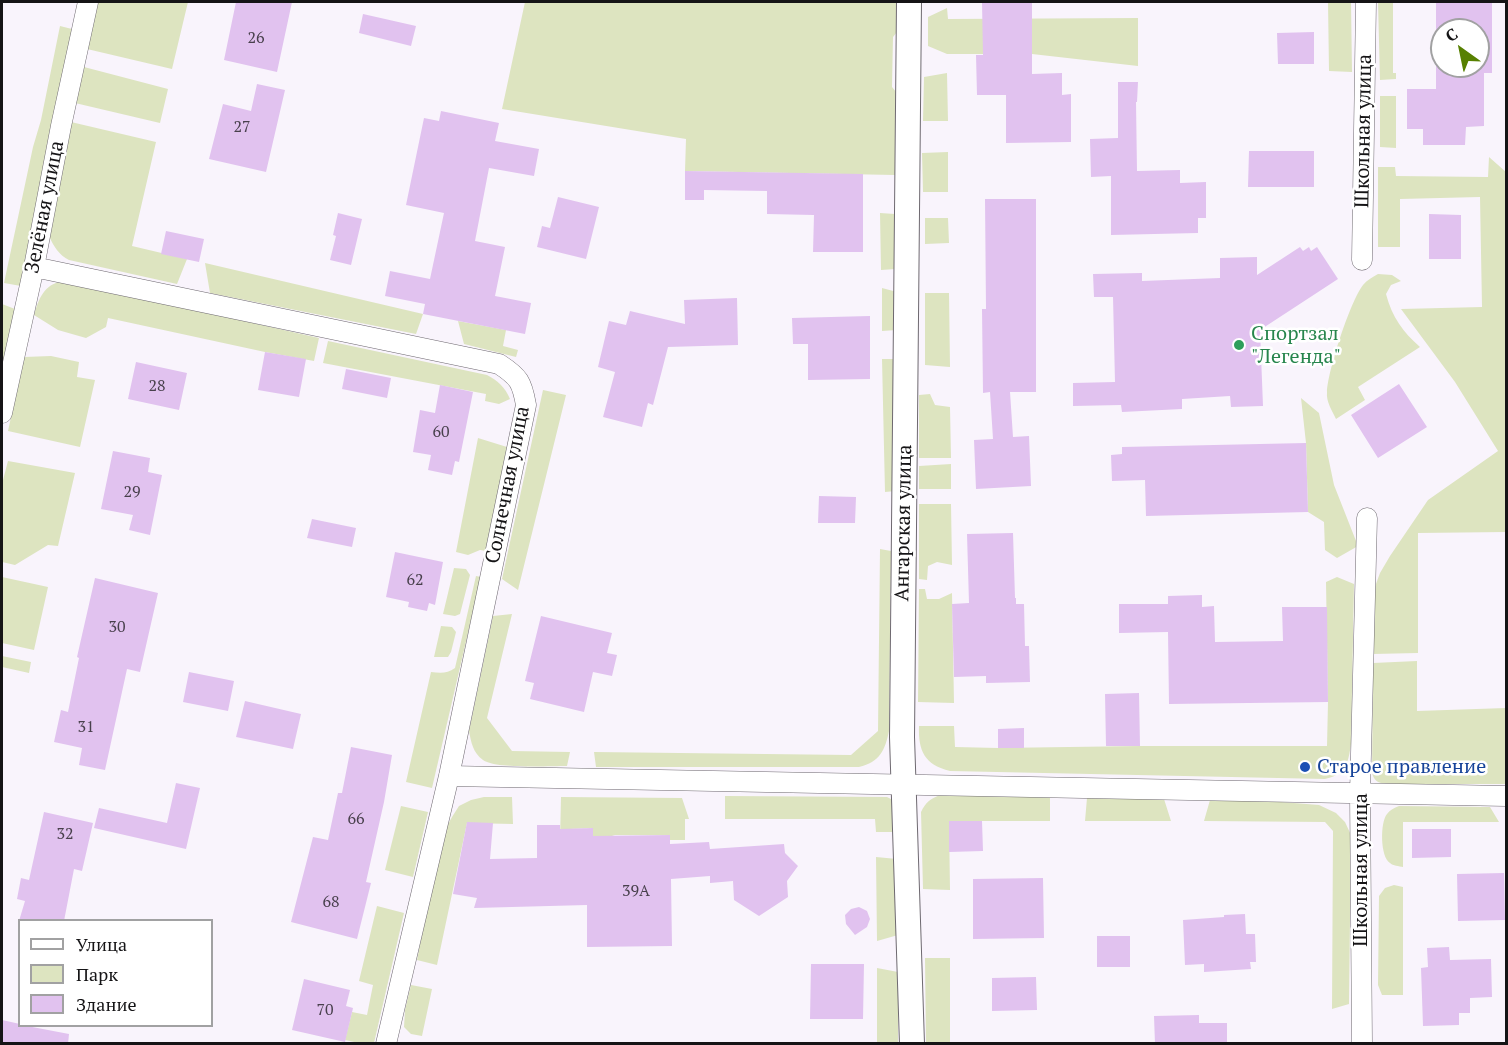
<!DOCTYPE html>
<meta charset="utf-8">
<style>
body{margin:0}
#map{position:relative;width:1508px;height:1045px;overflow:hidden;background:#f9f4fc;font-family:"PT Serif",serif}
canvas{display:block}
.frame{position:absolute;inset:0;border:3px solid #151416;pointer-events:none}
.legend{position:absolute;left:18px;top:919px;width:195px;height:108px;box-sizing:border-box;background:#fff;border:2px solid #a1a1a2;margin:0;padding:8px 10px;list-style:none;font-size:18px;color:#151416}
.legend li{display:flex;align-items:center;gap:12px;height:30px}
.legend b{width:30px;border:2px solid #a1a1a2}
.north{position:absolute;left:1430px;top:18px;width:60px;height:60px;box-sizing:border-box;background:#fff;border:2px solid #a1a1a2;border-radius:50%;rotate:327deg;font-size:16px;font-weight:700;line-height:24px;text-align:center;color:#151416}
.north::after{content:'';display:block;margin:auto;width:21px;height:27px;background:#578001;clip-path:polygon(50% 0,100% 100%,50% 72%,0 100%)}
</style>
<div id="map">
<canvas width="1508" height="1045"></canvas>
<div class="frame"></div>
<ul class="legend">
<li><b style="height:8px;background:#fff"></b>Улица</li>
<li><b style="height:16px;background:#dde4c0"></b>Парк</li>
<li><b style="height:16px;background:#e1c2ef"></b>Здание</li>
</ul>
<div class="north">С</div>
</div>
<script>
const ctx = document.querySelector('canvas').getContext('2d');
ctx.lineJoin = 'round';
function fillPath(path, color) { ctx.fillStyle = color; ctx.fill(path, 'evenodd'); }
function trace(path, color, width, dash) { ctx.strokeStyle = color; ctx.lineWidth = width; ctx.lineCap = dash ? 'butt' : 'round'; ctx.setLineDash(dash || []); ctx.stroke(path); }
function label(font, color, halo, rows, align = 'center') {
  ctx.font = font + ' "PT Serif",serif'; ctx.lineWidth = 5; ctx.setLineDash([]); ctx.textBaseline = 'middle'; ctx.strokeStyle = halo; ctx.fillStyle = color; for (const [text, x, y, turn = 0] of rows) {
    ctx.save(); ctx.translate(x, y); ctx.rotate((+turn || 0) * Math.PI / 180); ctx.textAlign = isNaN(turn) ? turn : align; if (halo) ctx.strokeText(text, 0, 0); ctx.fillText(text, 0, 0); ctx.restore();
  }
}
const green = new Path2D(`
 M98 2H188L172 69 87 49Z
 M525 2H897V32L893 37 892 87 897 93 895 175 685 171 686 139 502 109Z
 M1328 2H1351L1352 72 1329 71Z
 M1378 2H1393V73H1396V79L1380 80Z
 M947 8 948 19 1138 18V66L1032 54H947L928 46V17Z
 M60 26 72 29 21 286 4 283 33 147 41 120Z
 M84 67 168 89 160 123 75 103Z
 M947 73 948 121H923L924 77Z
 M1380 96H1396V148L1380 147Z
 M71 122 156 142 132 246 187 259 177 284 69 260C59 255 54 247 49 236Z
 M948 152V192H923L922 153Z
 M1489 157 1506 172V532L1418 533V653L1373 654V592L1380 573 1390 556 1428 500 1498 451 1455 382 1401 309 1482 307 1480 197 1400 199V247H1378V167H1395L1396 176 1488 177Z
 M880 213 895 214 896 269 881 270Z
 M925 218H948L949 243 925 244Z
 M205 263 423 314 416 334 210 293Z
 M1378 274 1392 275 1401 281 1391 285 1386 294C1392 317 1403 332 1420 347L1358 387 1365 400 1336 419C1332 410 1326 402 1327 392 1328 370 1350 302 1363 285 1367 280 1373 277 1378 274Z
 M62 281 76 283 319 338 314 361 265 352 108 318 106 327 86 338 58 330 34 315C39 298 44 285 62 281Z
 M882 288 897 292V330L882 331Z
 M925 293H949L950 367 925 365Z
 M2 304 15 309 2 376Z
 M458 321 506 330 503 346 518 350 516 357 464 344Z
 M328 341 487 375C498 381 505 387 510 399L499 404 485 401 486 394 323 363Z
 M51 356 79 362 77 377 95 380 80 447 8 431 24 357Z
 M882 359H896V491L885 492Z
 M543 390 566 395 518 590 502 579Z
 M930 394 935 405 950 407 951 458H919V395Z
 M1301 398 1319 413 1334 485 1358 546 1337 558 1325 550 1324 522 1308 512 1306 443Z
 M478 438 507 447 486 551 480 550 468 555 456 552Z
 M8 461 75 473 58 546 48 545 15 565 2 562V481L3 480Z
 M951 464V489H919V466Z
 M919 504H951L952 565 937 562 928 566 927 580 919 579Z
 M880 549 891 551 889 731C885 750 880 762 859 767H596L594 752 851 755 878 731Z
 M454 568 466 569 470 575 460 614 455 616 443 614Z
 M476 576 481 577 432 788 406 782 431 672C440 673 447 674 455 668Z
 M2 577 48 587 34 650 2 643Z
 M1337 577 1354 584 1351 744C1348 764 1346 774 1325 779L950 771C925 765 918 751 919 726H954L955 747 998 748 1140 746H1327L1328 702 1326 582Z
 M919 589H925L927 599H939L952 593 954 703 918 702Z
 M512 614 487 718 512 751 570 752 567 766C549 766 495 769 483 760 473 753 471 742 469 731L493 616Z
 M441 626 452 627 456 632 451 652 448 657H434Z
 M2 656 31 662 29 673 2 667Z
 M1417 661V711L1506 708V784H1386C1377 783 1374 780 1372 773L1373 663Z
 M940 795 1050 797V821H949L950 890 923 889 921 812C926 802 930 799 940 795Z
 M725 796 887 797 897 802 899 832H876L875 819H725Z
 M484 797H512L513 824 467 823 437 965 417 960 440 839 452 817 459 806 471 800Z
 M561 797 682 798 689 819H685V840H670V835H615L593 842 592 828 570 829 569 841H560Z
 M1087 798 1164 799 1171 821H1085Z
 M1210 800 1268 801 1319 805 1336 813 1345 822 1351 835 1349 1004 1332 1009 1333 831 1325 822 1204 821Z
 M401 806 428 812 413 877 385 870Z
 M1399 806 1490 807 1499 822H1403V867C1399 866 1393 866 1390 863 1380 857 1380 822 1387 814 1390 810 1394 808 1399 806Z
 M876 857 897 859 898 935 877 941Z
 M1394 885 1403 887V995H1382L1378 985 1379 896 1385 888Z
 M377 906 404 913 374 1043H359L345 1040 352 1012 367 1015 373 985 359 981Z
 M925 958H950V1043H926Z
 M877 968 898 972V1043H877Z
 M411 985 432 989 422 1036 411 1034 404 1027 405 1010Z`);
const building = new Path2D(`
 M236 2H292L277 72 224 60Z
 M982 2H1032V74L1062 73V95L1071 94V142L1006 143V95H977L976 55H983Z
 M1436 2H1492V73H1484V126L1466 127 1465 145H1423V129H1407V89H1436ZM1442 30H1478V66H1442Z
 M363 14 416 26 411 46 359 33Z
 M1314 32V64H1278L1277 33Z
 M1118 82H1138L1137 102H1136L1137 171 1180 170V183L1206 182V218H1198V233L1111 235V176L1091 177 1090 139 1118 138Z
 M257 84 285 90 266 172 209 159 223 104 251 111Z
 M441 111 499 123 495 141 539 149 534 176 489 168 475 241 505 247 495 296 531 303 525 334 423 314 425 304 385 296 390 271 430 279 444 213 406 205 424 118 439 121Z
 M1249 151H1314V187H1248Z
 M685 171 863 174V252H813L814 215 767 214V191L704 190V200H685Z
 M558 197 599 207 586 259 537 247 542 226 550 228Z
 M985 199H1036V392H1010L1013 437 1029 436 1031 486 976 489 974 440 993 439 990 392 983 393 982 309H986Z
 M338 213 362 219 351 265 330 260 336 236 333 235Z
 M1429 214 1461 215V259H1429Z
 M166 231 204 239 199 262 161 254Z
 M1300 247 1303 251 1309 247 1311 251 1317 247 1338 279 1260 330 1263 406 1231 407 1230 396 1182 399V409L1122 412 1121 405 1073 406V383L1115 382 1113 297H1094L1093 274 1142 273V281L1220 278V258L1257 257V275Z
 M737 298 738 345 668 347 653 405 648 403 642 427 603 417 615 372 598 367 609 321 626 325 630 311 685 324 684 300Z
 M870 316V379L808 380V344H793L792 318Z
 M265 352 306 359 299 397 258 390Z
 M136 362 187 373 179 410 128 399Z
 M346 369 391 378 387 398 342 389Z
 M1399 384 1427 427 1378 458 1351 415Z
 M440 385 473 392 459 462 455 461 452 475 428 470 431 455 413 452 420 410 435 413Z
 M1306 443 1308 512 1146 516 1145 480 1112 481 1111 455 1122 454V447Z
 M113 451 150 458 148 472 162 475 150 535 129 530 133 515 101 509Z
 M819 496 856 497 855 523H818Z
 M312 519 356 528 352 547 307 538Z
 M1013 533 1015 598H1016V604H1024L1025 646H1029L1030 682 986 683V676L954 677 952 604 969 603 967 534Z
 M395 552 443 562 435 605 429 603 427 611 408 607 409 602 386 597Z
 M95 578 158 593 140 672 127 669 105 770 79 765 82 748 54 742 61 710 68 712 79 658 77 657Z
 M1202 595V607L1214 606 1215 642 1283 641 1282 607H1327L1328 702 1169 704 1168 632 1119 633V604H1168V596Z
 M541 616 612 633 607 653 617 655 612 676 593 672 584 712 530 699 534 683 525 681Z
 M189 672 234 681 228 711 183 702Z
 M1139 693 1140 746H1106L1105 694Z
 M245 701 301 714 293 749 236 737Z
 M1024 728V748H998V729Z
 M351 747 392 755 384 802 366 882 371 883 357 939 291 922 313 837 328 840 338 793H342Z
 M176 783 200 788 186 849 94 828 99 808 167 823Z
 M44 812 93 823 82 871 74 869 64 921H19L25 901 17 899 21 878 29 880Z
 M949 821H982L983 851 949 852Z
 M467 822 493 823 490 859 537 858V825H560V829L593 828V836L670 835V844L709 842 710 849 784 844 785 853 798 866 787 881 788 897 759 916 734 900 733 881 710 883V876L671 879 672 946 587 947V905L474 908 477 898 453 894Z
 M1412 829H1451V857L1412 858Z
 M1504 873 1505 920 1458 921 1457 874Z
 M1043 878 1044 938 973 939V879Z
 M859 907 867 911 870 919 867 927 855 935 846 924 845 915 851 909Z
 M1245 914 1246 934H1255L1256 962H1250L1251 969 1204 972V964L1185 965 1183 920 1224 917V915Z
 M1097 936H1130V967H1097Z
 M1449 947 1450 960 1491 959 1492 997 1470 998V1013H1459V1025L1423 1026 1421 968 1428 967 1427 948Z
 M811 964H864L863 1019H810Z
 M1036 977 1037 1010 992 1011V978Z
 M304 979 350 990 346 1006 353 1008 345 1042 292 1030Z
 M1199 1015V1023H1227V1044H1155L1154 1016Z
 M2 1020 20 1024V1026H27L69 1034 68 1044H2Z`);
const minor = new Path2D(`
 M1362 260 1366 2
 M34 267 499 364C519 377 522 382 526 405L449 776 386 1044
 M2 413 34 267 61 126 88 2
 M449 776 1506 796
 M1362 1044 1360 793 1367 518`);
const tertiary = new Path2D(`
 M909 2 902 737 912 1044`);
const markers = [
 [1239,345,6,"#2e9e5b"],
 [1305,767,6,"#1a4fb4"]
];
const numberNames = [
 ["26",256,38],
 ["27",242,127],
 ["28",157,386],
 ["60",441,432],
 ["29",132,492],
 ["62",415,580],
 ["30",117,627],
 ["31",86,727],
 ["66",356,819],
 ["32",65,834],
 ["39А",636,891],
 ["68",331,902],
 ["70",325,1010]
];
const streetNames = [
 ["Школьная улица",1364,131,-89],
 ["Зелёная улица",45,207,-79],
 ["Солнечная улица",508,485,-79],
 ["Ангарская улица",904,523,-89],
 ["Школьная улица",1361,870,-90]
];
const leisureNames = [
 ["Спортзал",1251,334],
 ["\"Легенда\"",1251,357]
];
const transitNames = [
 ["Старое правление",1317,767]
];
fillPath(green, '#dde4c0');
fillPath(building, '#e1c2ef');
trace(minor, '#6e6970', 21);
trace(tertiary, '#6e6970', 26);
trace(minor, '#fff', 20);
trace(tertiary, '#fff', 24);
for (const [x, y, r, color] of markers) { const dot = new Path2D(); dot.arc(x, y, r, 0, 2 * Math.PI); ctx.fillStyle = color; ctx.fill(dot); trace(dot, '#fff', 2); }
label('16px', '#48404c', null, numberNames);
label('20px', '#151416', '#fff', streetNames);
label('20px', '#27864d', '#fff', leisureNames, 'left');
label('20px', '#164399', '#fff', transitNames, 'left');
</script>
